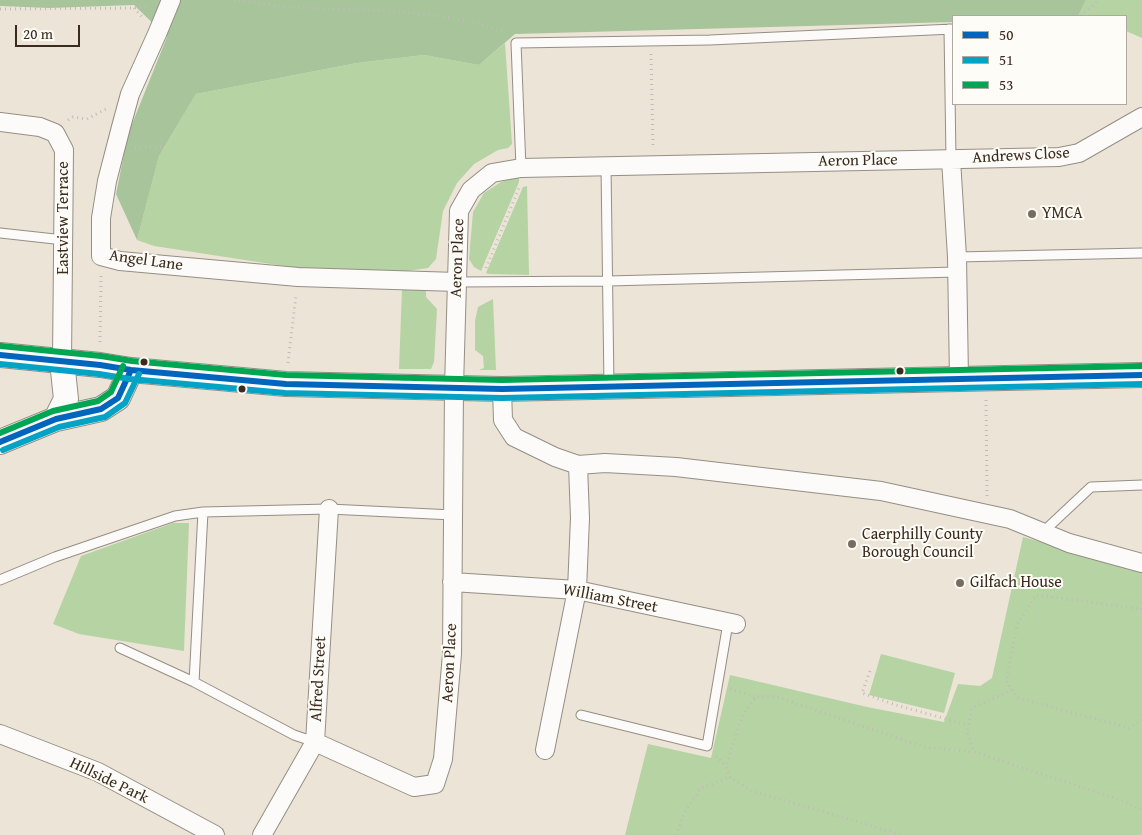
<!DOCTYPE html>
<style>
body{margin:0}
#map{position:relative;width:1142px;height:835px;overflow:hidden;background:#ece4d6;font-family:"Gentium Book Plus",serif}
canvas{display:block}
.legend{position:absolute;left:952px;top:15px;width:175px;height:90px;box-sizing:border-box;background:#fdfcf7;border:1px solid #afa8a0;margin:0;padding:6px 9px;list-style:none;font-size:15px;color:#3b2a1e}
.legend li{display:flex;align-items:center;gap:10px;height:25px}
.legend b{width:25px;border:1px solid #afa8a0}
.scale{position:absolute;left:15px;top:25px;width:65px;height:22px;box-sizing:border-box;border:2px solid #3b2a1e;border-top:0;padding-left:6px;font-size:15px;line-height:18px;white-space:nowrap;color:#3b2a1e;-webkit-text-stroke:4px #fdfcf7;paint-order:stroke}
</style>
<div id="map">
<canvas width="1142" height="835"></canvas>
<ul class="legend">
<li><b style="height:6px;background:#0065bd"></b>50</li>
<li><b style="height:6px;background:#03a3c5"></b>51</li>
<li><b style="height:6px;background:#00a651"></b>53</li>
</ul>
<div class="scale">20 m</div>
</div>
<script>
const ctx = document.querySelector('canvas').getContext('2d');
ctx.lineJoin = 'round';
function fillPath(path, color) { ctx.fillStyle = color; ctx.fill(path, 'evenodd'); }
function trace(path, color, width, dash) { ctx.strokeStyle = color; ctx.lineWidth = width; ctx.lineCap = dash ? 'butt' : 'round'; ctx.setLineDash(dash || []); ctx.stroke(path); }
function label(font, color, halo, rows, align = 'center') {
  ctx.font = font + ' "Gentium Book Plus",serif'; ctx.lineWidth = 4; ctx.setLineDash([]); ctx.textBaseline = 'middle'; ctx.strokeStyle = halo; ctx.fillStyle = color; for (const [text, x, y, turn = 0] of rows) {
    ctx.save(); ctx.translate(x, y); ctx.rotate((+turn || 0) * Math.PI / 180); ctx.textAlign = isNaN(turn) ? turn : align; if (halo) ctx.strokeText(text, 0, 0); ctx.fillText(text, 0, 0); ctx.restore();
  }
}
const green = new Path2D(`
 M1086 0H1142V38L1126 31V16H1078Z
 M505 43 512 144 508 148 498 150 474 164 457 183 443 211 436 259 428 268 399 272 297 268 154 246 137 240 159 156 196 94 357 63 424 55 479 65Z
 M519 176V182L481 271 474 267 469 259 473 212 484 193 501 182Z
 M527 186 529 275 489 274 486 273 523 187Z
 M402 289 426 290V297L437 309 434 362 431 369H399Z
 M493 299 496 370H479L484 368 483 356 475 350V321L478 307Z
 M173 523H189L184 651 79 634 53 624 81 556Z
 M1023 537 1142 570V835H625L648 744 711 758 730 675 867 707 944 722 958 684 980 686 992 678Z
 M881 654 955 673 944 713 869 695Z`);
const forest = new Path2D(`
 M0 0H1086L1078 16H953V22L515 34 479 65 424 55 357 63 196 94 159 156 137 240 116 194 128 134 167 37 134 5 49 8 0 6Z`);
const path = new Path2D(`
 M234 0C253 2 272 6 290 7 361 12 438 6 505 33
 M134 8 143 18
 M0 9 133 8 149 6
 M1081 16 1099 0
 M651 54 653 148
 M68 120 73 117 87 119 106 109
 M135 147H165
 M486 268 519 188
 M100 342 101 276
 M288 363 296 295
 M986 400 987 496
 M1142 609 1036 595 1017 625 1006 681 1018 698 1129 728 1142 720
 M870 671 862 693 896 705 968 725
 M730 689 756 697
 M1012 690 972 708 967 732 974 752 1121 800 1142 810
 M716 756 726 766
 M676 835 686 810 701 788 730 777
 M900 835 839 816 751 791 730 777 726 767 742 716 756 697H777L924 747 974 752`);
const lane = new Path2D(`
 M949 29 951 159
 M606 166 609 387
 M521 168 516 43 710 40 953 29
 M0 233 64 240
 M957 257 1142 253
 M457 282 608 281 957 272
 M1043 532 1091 487 1142 485
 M0 580 55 557 175 516 203 512 329 509 453 515
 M120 648 194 682 294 735 315 742
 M194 682 203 512
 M581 715 707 746 728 623`);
const street = new Path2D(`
 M171 0 157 34 130 94 121 127 107 181 101 218V256L120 261 298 277 457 282
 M0 122 40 127 55 133 64 150 62 361
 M951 159 957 257 959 378
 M502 389 503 420 514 437 555 457 578 465 605 463 676 467 881 491 1010 519 1069 543 1142 563
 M452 582 577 590 736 624
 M0 734 98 772 215 835
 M315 742 414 787 435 784 443 759 452 654 454 387 459 211 471 190 492 173 521 168 1059 157 1079 153 1142 117
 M545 750 577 590 580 518 578 465
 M262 835 315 742 329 509`);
const secondary = new Path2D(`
 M0 355 100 365 131 370 286 384 502 389 1142 375
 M56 419 66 399 62 361
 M0 442 56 419 101 409 118 398 131 370`);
const bus1 = new Path2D(`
 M0 355 100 365 131 370 286 384 502 389 1142 375
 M0 442 56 419 101 409 118 398 131 370`);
const bus2 = new Path2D(`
 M0 364 99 374 130 379 285 393 502 398 1142 384
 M3 450 59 427 105 417 125 403 139 374`);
const bus3 = new Path2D(`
 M1 346 101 356 132 361 286 375 502 380 1142 366
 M0 433 53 411 98 401 111 392 123 366`);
const markers = [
 [1032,214,5,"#796b5e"],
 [144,362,4.5,"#3b2a1e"],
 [900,371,4.5,"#3b2a1e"],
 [242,389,4.5,"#3b2a1e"],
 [852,544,5,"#796b5e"],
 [960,583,5,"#796b5e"]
];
const streetNames = [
 ["Andrews Close",1021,156,-3],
 ["Aeron Place",858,161,-1],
 ["Eastview Terrace",64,218,-90],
 ["Aeron Place",458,258,-88],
 ["Angel Lane",146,261,8],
 ["William Street",610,599,11],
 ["Aeron Place",450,663,-87],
 ["Alfred Street",319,679,-87],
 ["Hillside Park",109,781,26]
];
const poiNames = [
 ["YMCA",1042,214],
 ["Caerphilly County",862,535],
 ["Borough Council",862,553],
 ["Gilfach House",970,583]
];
fillPath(green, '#b6d3a3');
fillPath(forest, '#a7c49b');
trace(lane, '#958e85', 11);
trace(street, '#958e85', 20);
trace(secondary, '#958e85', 26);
trace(path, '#c0bcb8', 3, [1, 4]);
trace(lane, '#fcfbf9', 9);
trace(street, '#fcfbf9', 18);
trace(secondary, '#fcfbf9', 24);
trace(bus1, '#0065bd', 6);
trace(bus2, '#03a3c5', 6);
trace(bus3, '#00a651', 6);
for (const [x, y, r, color] of markers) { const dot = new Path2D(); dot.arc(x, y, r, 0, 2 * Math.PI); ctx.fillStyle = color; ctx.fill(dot); trace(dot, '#fdfcf7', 2); }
label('16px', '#3b2a1e', '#fdfcf7', streetNames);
label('16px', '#3b2a1e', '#fdfcf7', poiNames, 'left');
</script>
